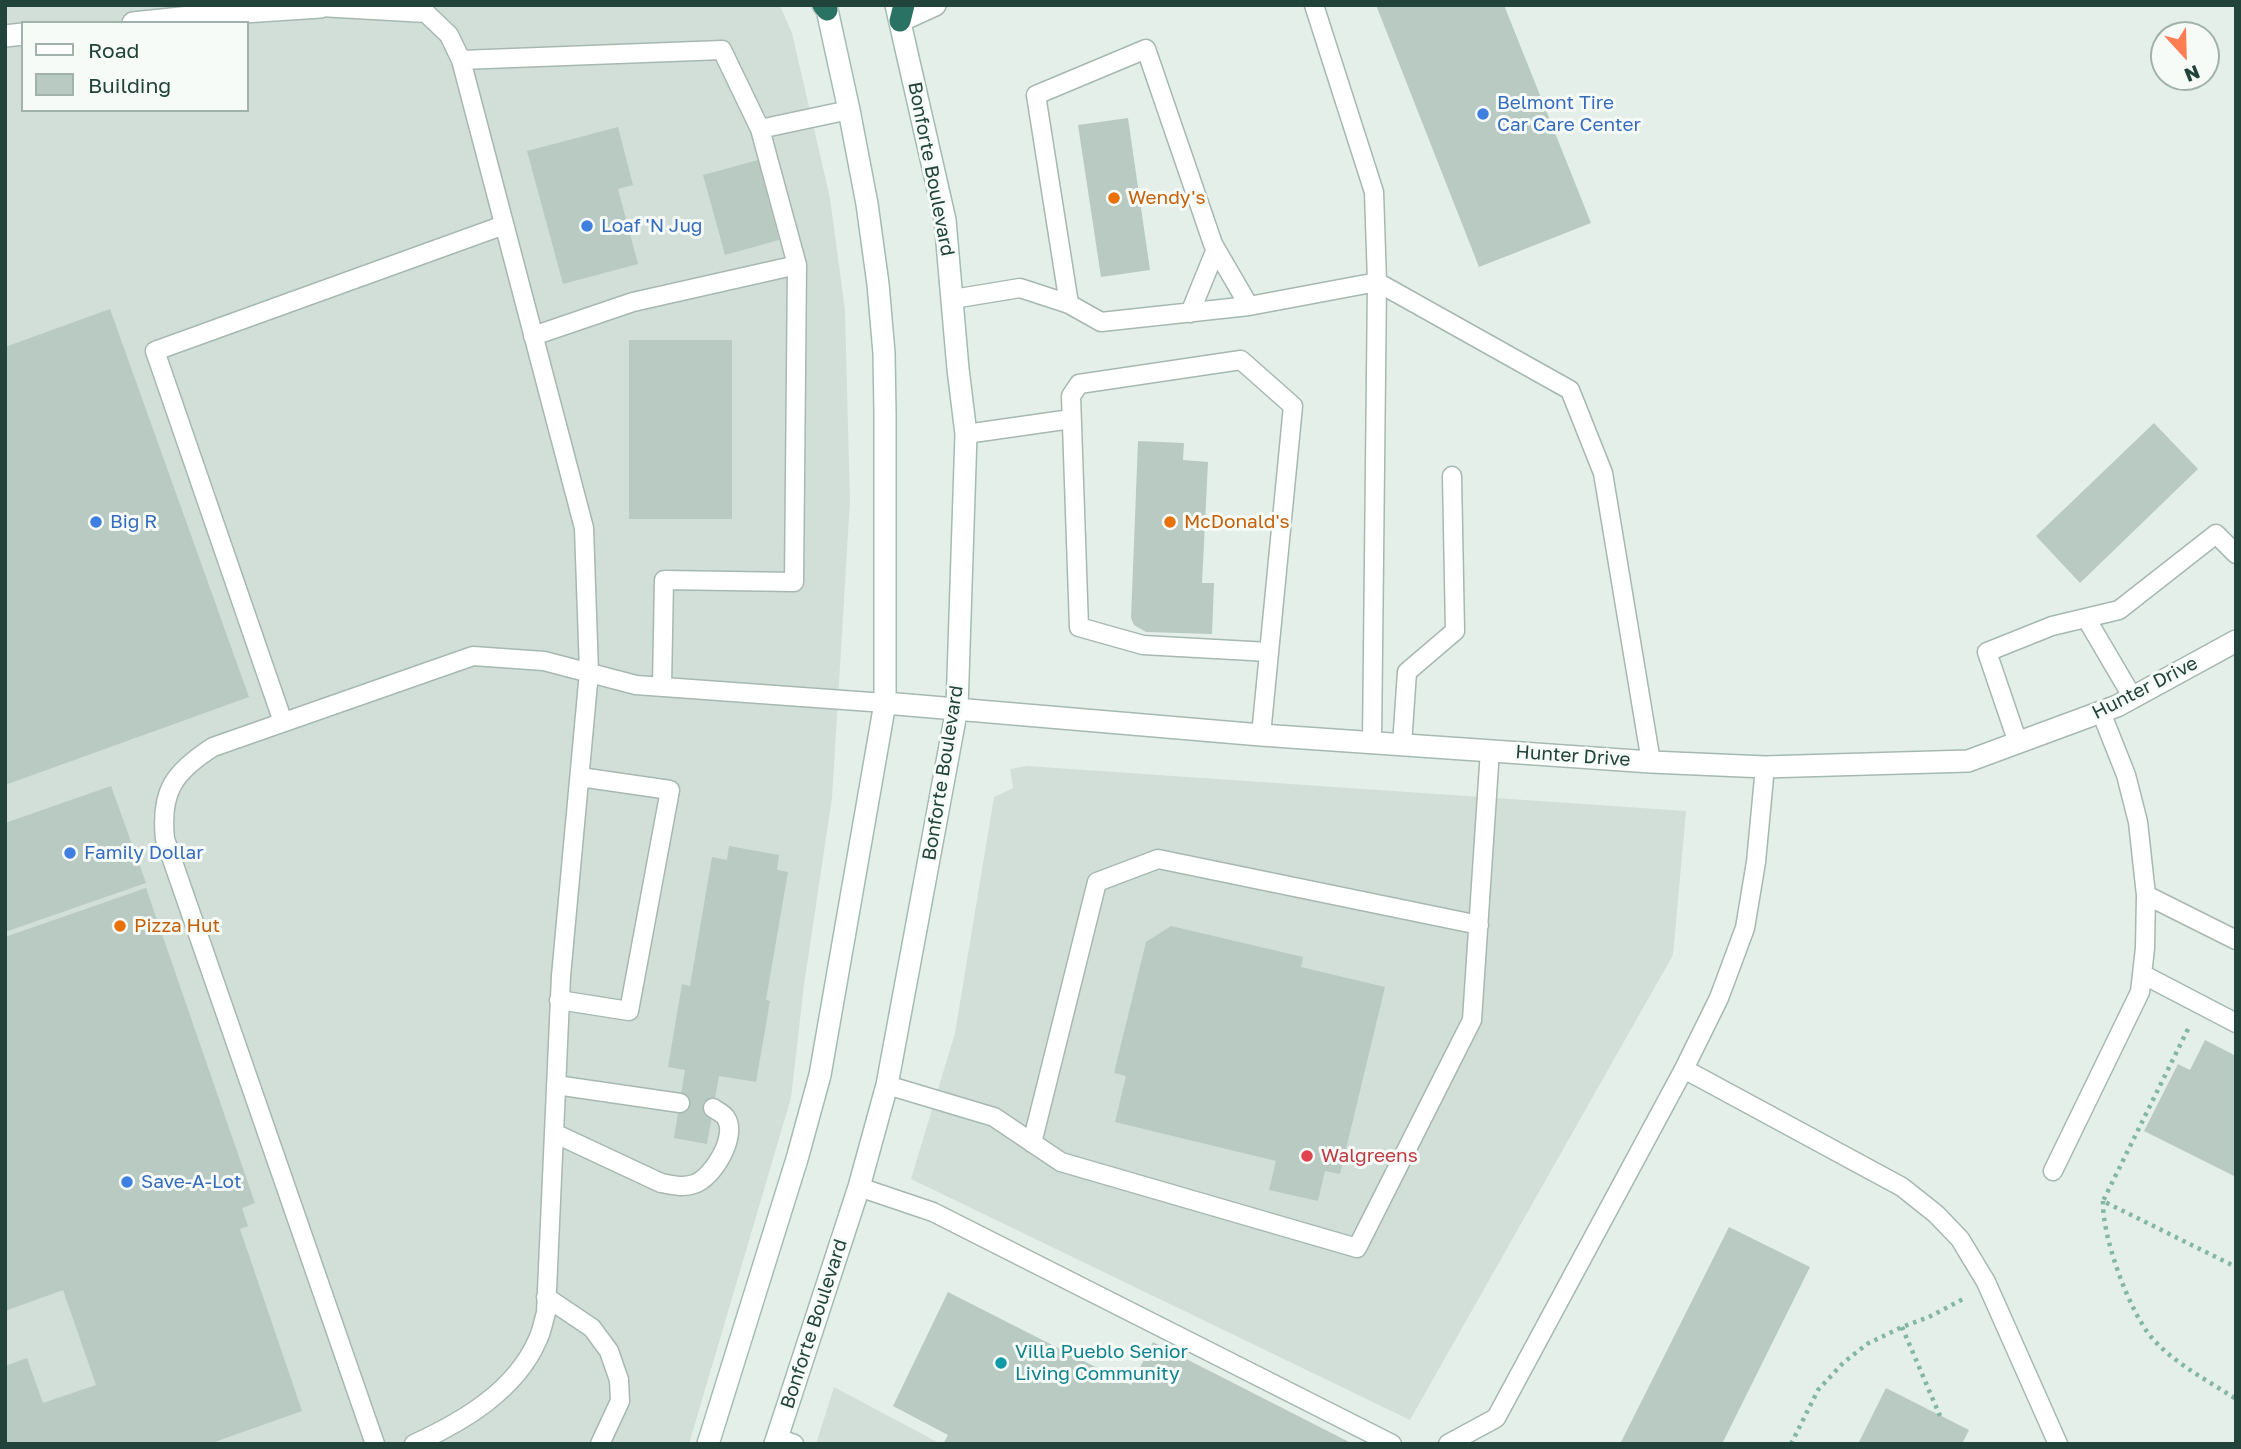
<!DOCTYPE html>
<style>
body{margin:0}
#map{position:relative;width:2241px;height:1449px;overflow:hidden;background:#e4efea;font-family:"Golos Text",sans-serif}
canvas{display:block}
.frame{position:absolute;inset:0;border:7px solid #21433a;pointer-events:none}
.legend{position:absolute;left:21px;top:21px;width:228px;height:91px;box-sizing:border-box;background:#f6fbf8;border:2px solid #a1b1ac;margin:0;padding:9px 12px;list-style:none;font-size:21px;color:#21433a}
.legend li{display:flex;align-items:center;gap:14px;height:35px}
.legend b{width:35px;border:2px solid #a1b1ac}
.north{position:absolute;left:2150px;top:21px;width:70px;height:70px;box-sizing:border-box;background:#f6fbf8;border:2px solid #a1b1ac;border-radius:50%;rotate:158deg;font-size:19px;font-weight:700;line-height:28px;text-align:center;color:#21433a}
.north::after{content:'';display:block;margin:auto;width:24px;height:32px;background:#ff7d53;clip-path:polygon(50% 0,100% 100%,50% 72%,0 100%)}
</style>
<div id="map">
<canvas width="2241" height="1449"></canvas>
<div class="frame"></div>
<ul class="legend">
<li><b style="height:9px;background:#fff"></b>Road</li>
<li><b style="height:19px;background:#b9cac3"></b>Building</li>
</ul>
<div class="north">N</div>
</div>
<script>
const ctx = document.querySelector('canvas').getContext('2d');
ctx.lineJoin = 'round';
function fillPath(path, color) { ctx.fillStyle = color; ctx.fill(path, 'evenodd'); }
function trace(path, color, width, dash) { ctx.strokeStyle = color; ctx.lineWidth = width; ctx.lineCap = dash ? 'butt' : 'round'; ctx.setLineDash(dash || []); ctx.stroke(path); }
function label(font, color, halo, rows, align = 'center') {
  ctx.font = font + ' "Golos Text",sans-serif'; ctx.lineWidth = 6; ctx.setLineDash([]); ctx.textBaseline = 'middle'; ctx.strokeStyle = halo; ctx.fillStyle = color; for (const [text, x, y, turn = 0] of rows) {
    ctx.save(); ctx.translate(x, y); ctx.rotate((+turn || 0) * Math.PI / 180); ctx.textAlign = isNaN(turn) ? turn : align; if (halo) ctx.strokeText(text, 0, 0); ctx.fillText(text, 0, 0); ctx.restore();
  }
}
const built = new Path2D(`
 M5 5H779L781 8 792 33 830 198 845 310 850 501 832 798 804 985 791 1098 689 1444H5ZM23 23H247V110H23Z
 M1027 766 1686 811 1673 955 1410 1420 911 1179 955 1033 994 797 1013 788 1010 769Z
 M834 1387 941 1444H816Z`);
const building = new Path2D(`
 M1376 5H1504L1591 223 1479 267Z
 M1128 118 1150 270 1101 277 1078 125Z
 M618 127 633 185 618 189 638 264 563 284 527 151Z
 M758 160 779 240 725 255 703 175Z
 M110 309 249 697 5 785V347Z
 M629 340H732V519H629Z
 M2154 423 2198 469 2080 583 2036 536Z
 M1138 441 1184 443 1183 460 1208 462 1202 583H1214L1212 634 1146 632 1134 625 1131 618Z
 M111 786 146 883 5 932V823Z
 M729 846 779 855 777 870 788 872 766 1000 770 1001 756 1082 719 1076 707 1144 674 1138 685 1070 668 1067 682 984 690 986 712 857 727 860Z
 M146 888 255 1203 242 1208 248 1226 240 1229 302 1411 209 1444H5V1366L27 1358 43 1403 96 1385 63 1290 5 1311V937Z
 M1171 926 1303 957 1301 967 1385 987 1340 1174 1325 1171 1318 1201 1269 1190 1276 1161 1115 1122 1126 1076 1114 1073 1146 942Z
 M2205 1040 2236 1056V1177L2144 1131 2178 1064 2190 1070Z
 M1729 1227 1810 1267 1722 1444H1620Z
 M948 1292 1131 1385 1153 1342 1353 1444H943L948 1435 893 1406Z
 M1886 1388 1969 1430 1962 1444H1858Z`);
const path = new Path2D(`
 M2188 1029 2103 1201 2236 1267
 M2103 1201C2102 1237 2129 1311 2152 1338 2175 1364 2207 1380 2236 1399
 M1902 1327 1940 1416
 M1791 1444 1818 1390 1843 1363 1867 1344 1902 1327 1929 1317 1965 1298`);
const lane = new Path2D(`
 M1314 5 1374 192 1377 282 1372 743
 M320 7 426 13 449 35 461 60 584 528 589 672 561 976 546 1313C543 1322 542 1331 538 1339 516 1391 462 1422 414 1444
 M461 60 722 50 760 129 849 110
 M953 299 1020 288 1069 304 1101 322 1249 306 1213 244 1146 49 1036 95 1069 304
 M1249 306 1377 282 1570 390 1603 473 1651 762
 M1190 313 1216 249
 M533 336 633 302 797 265
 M966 434 1071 419
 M2086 618 2133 698
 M662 686 664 580 794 582 797 265 760 129
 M283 722 155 351 504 225
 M1261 735 1293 406 1241 360 1079 384 1071 396 1079 627 1143 645 1269 652
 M2018 743 1987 652 2052 626 2119 610 2216 534 2236 554
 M1402 745 1407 672 1455 631 1452 476
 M2146 895 2236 940
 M2142 974 2236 1023
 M559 1000 629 1011 670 790 580 777
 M1684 1069 1902 1187 1936 1214 1960 1239 1986 1282 2058 1444
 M556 1085 680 1103
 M887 1085 994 1117 1061 1162 1357 1248 1472 1020 1490 750
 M554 1133 661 1183C672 1185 683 1188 694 1184 713 1178 738 1136 726 1118 724 1114 717 1111 713 1108
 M1032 1143 1097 882 1158 859 1479 925
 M2053 1171 2140 992 2145 948 2146 895 2138 822 2126 775 2101 712
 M859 1187 933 1212 1392 1444
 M546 1297 592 1328 609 1351 619 1380 620 1401 600 1444
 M777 1438 794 1444
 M375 1444 165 839C160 791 174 772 213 747L473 656 544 661 636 685 885 703
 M1448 1444 1496 1418 1684 1069 1719 998 1745 928 1756 862 1765 767`);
const street = new Path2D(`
 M900 21 935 5
 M133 23 229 13 320 7
 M5 36 23 34
 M885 703 1261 735 1651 762 1765 767 1968 761 2117 706 2236 641`);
const secondary = new Path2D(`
 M708 1444 797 1159 820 1075 885 703V413L884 353 878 284 867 204 849 110 826 5
 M775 1444 859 1187 887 1085 957 708 966 434 958 369 945 220 896 5`);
const highway = new Path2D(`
 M823 5 827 10
 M900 21 904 5`);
const markers = [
 [1483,114,7,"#3f7fe0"],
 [1114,198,7,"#e8710a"],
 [587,226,7,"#3f7fe0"],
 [96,522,7,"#3f7fe0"],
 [1170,522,7,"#e8710a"],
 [70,853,7,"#3f7fe0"],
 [120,926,7,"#e8710a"],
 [1307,1156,7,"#e0444e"],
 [127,1182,7,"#3f7fe0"],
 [1001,1363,7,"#0f9aa8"]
];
const shopNames = [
 ["Belmont Tire",1497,103],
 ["Car Care Center",1497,125],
 ["Loaf 'N Jug",601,226],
 ["Big R",110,522],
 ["Family Dollar",84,853],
 ["Save-A-Lot",141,1182]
];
const streetNames = [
 ["Bonforte Boulevard",931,169,79],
 ["Hunter Drive",2145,688,-27],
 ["Hunter Drive",1573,756,4],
 ["Bonforte Boulevard",943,773,-81],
 ["Bonforte Boulevard",814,1324,-72]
];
const foodNames = [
 ["Wendy's",1128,198],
 ["McDonald's",1184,522],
 ["Pizza Hut",134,926]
];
const healthNames = [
 ["Walgreens",1321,1156]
];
const cultureNames = [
 ["Villa Pueblo Senior",1015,1352],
 ["Living Community",1015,1374]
];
fillPath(built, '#d2dfd9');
fillPath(building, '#b9cac3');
trace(lane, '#a6b8b2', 21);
trace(street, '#a6b8b2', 24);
trace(secondary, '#a2bcb3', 24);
trace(highway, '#c1cac8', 24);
trace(path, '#82b6a5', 4.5, [3.5, 5]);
trace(lane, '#fff', 18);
trace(street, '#fff', 21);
trace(secondary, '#fff', 21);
trace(highway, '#2a7364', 21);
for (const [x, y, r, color] of markers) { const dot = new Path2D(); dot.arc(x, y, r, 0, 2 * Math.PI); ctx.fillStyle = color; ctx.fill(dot); trace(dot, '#f6fbf8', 2.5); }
label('19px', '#366cbe', '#f6fbf8', shopNames, 'left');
label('19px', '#21433a', '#f6fbf8', streetNames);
label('19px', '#c56008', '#f6fbf8', foodNames, 'left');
label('19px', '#be3a42', '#f6fbf8', healthNames, 'left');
label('19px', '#0d838f', '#f6fbf8', cultureNames, 'left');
</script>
